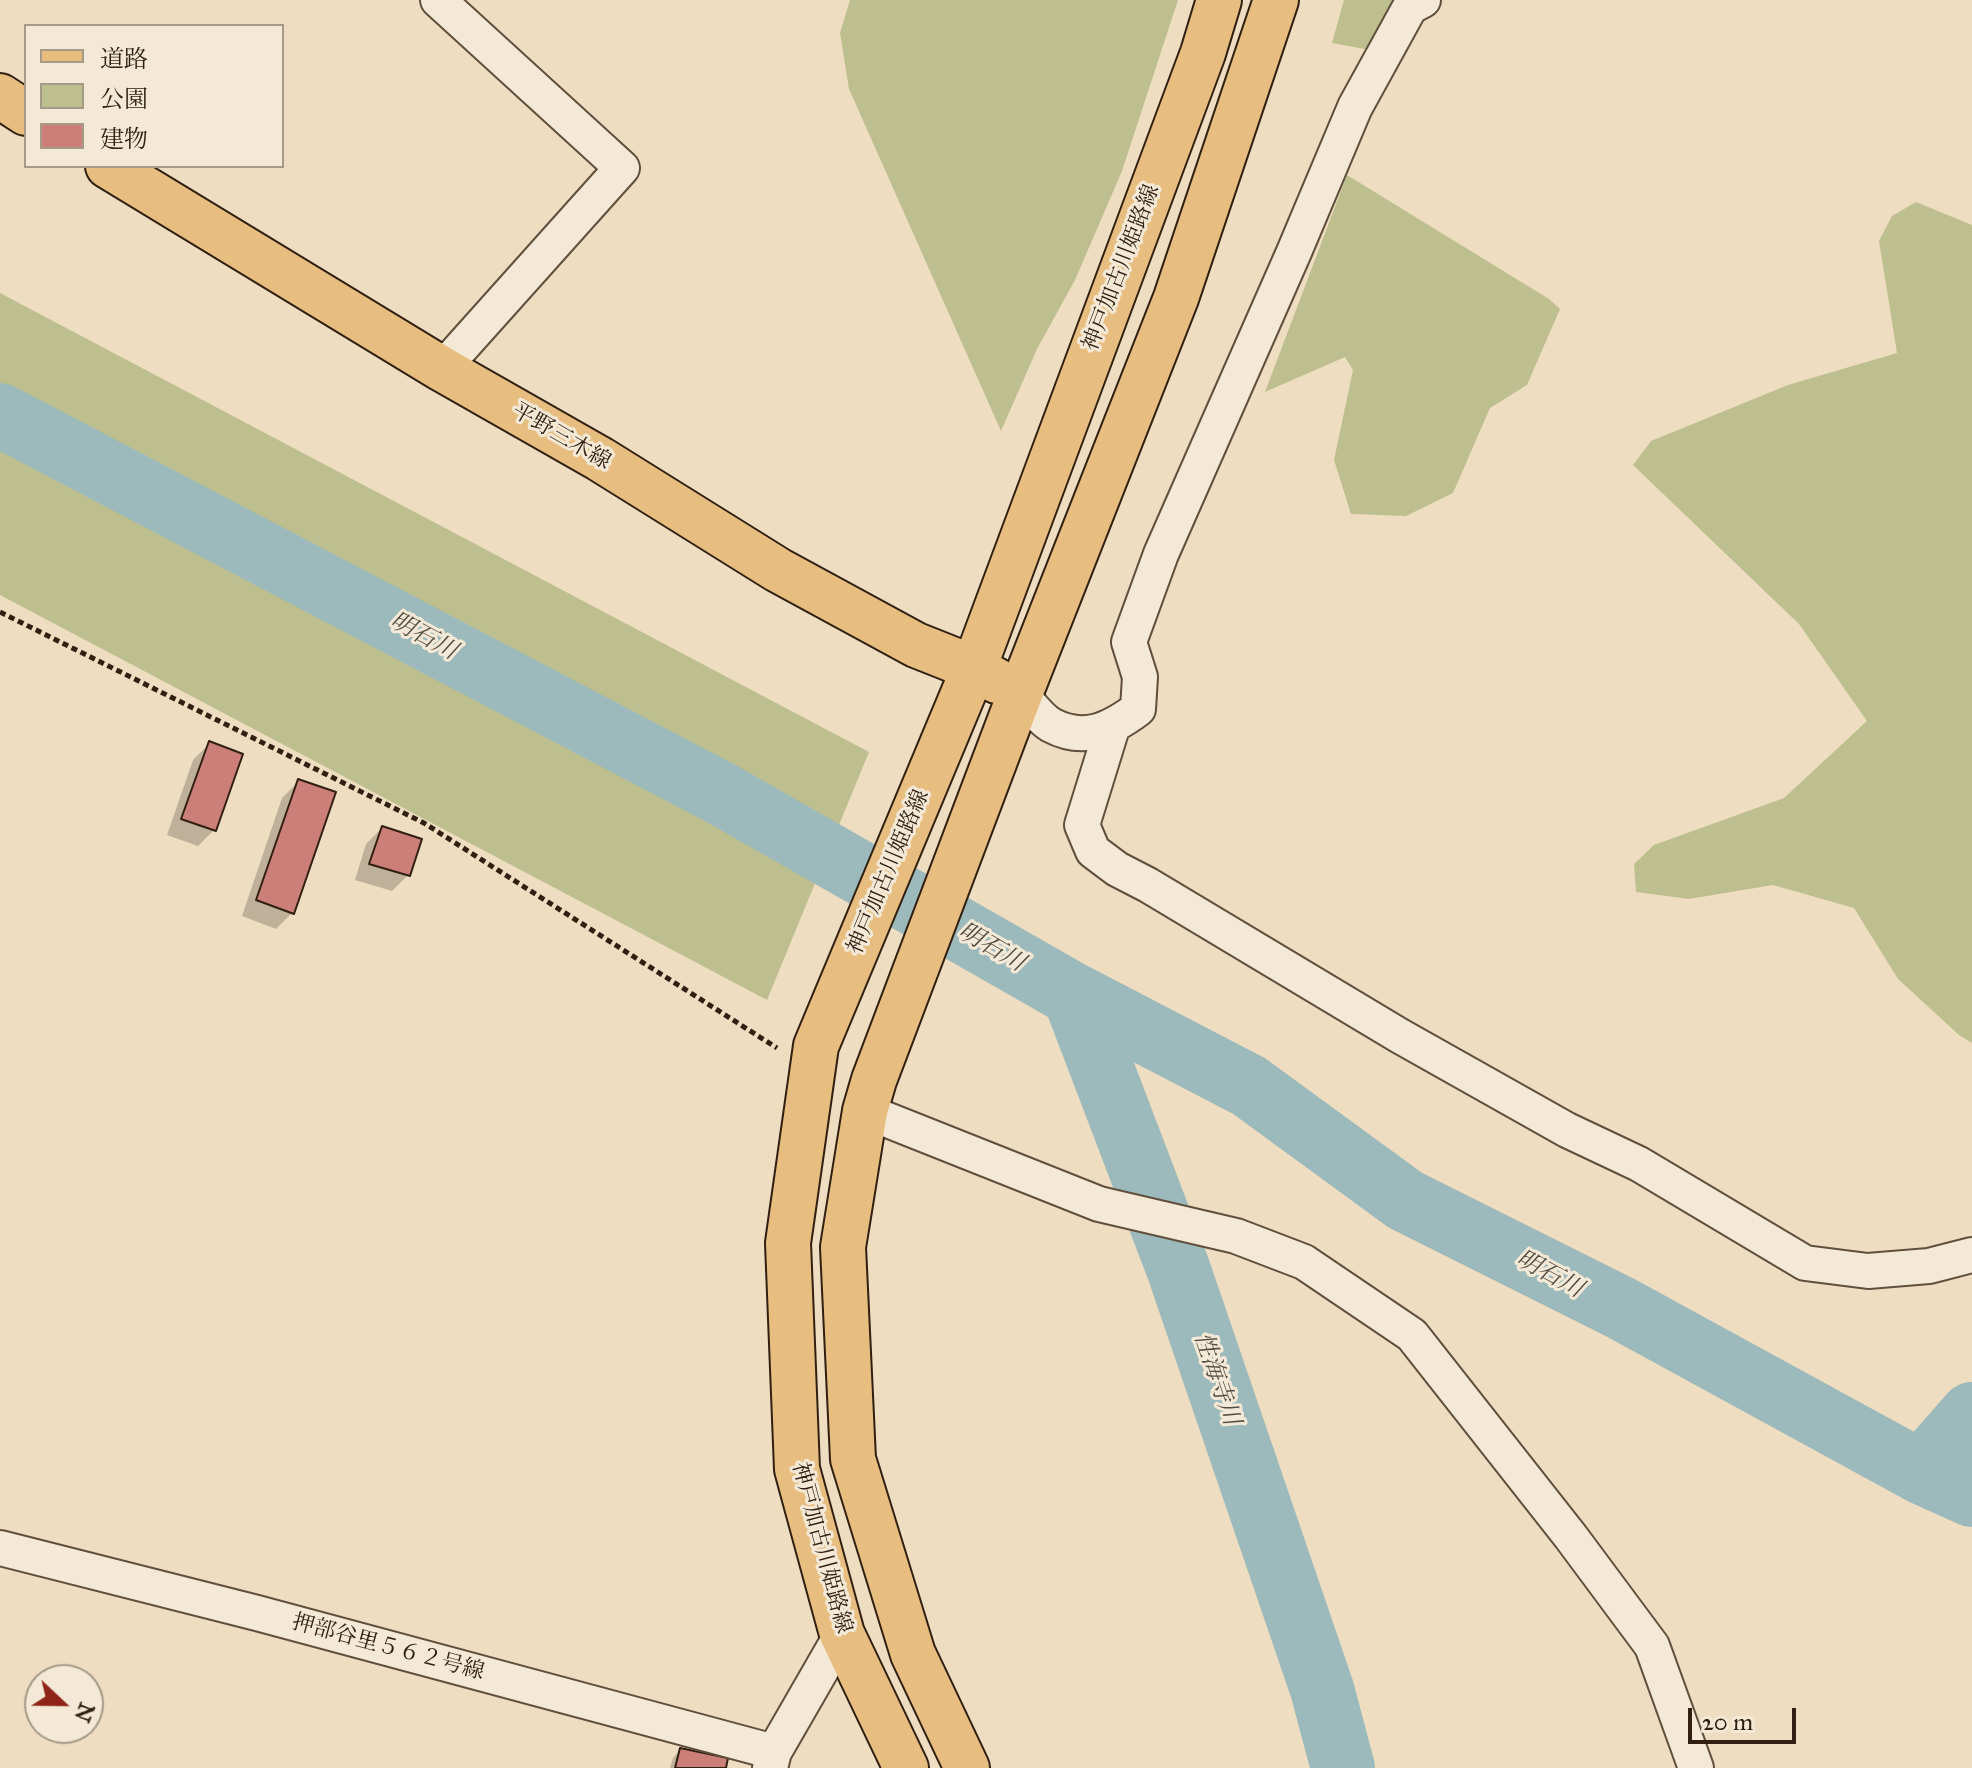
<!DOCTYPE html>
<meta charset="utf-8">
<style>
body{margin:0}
#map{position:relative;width:1972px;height:1768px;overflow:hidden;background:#eeddc0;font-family:"IM FELL Great Primer","Noto Serif JP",serif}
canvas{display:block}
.legend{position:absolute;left:24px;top:24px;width:260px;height:144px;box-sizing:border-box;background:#f4e9d6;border:2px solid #a69987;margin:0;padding:10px 14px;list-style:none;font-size:24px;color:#312011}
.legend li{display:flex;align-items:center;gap:16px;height:40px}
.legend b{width:40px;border:2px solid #a69987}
.north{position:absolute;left:24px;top:1664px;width:80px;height:80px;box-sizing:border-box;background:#f4e9d6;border:2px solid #a69987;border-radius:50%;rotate:112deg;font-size:22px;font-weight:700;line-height:32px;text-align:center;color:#312011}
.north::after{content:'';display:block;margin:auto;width:28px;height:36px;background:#8f2418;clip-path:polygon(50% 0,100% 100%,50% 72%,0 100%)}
.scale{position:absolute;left:1688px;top:1708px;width:108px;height:36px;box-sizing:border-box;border:4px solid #312011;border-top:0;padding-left:10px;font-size:24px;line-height:28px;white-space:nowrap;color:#312011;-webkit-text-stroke:6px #f4e9d6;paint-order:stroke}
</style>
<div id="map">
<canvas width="1972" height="1768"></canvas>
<ul class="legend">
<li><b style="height:10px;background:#e7be80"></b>道路</li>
<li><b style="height:22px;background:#bebf8e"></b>公園</li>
<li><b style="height:22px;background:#cc7f79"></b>建物</li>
</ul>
<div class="north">N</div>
<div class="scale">20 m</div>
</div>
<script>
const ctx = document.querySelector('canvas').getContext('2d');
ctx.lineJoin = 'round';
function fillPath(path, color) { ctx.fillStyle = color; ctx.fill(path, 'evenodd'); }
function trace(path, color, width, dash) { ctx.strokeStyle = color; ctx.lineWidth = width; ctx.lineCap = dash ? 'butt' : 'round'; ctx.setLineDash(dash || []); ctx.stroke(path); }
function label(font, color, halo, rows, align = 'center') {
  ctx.font = font + ' "IM FELL Great Primer","Noto Serif JP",serif'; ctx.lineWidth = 6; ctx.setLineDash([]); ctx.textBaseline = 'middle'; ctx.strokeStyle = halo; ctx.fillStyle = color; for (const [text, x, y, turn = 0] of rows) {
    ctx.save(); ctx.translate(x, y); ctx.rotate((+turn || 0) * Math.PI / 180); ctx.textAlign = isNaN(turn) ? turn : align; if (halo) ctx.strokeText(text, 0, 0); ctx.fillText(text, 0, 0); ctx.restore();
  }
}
const green = new Path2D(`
 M850 0H1178L1122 171 1075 280 1037 349 1001 431 849 89 840 33Z
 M1344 0H1395L1370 50 1332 43Z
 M1347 175 1549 299 1560 309 1527 385 1490 408 1453 493 1406 516 1351 514 1334 460 1353 370 1345 357 1265 392Z
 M1916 202 1972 225V1043L1959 1035 1898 979 1854 908 1773 885 1689 899 1636 892 1634 864 1654 845 1784 798 1867 721 1799 624 1633 465 1651 441 1788 385 1897 353 1879 241 1892 216Z
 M0 293 869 752 767 1000 0 595Z`);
const shadow = new Path2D(`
 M209 744 214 830 198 846 167 835 193 760Z
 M298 782 293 912 276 929 242 916 282 798Z
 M382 828 408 875 392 891 355 880 366 844Z
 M680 1750 724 1768H670L673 1758Z`);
const river = new Path2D(`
 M0 415 722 794 1074 995 1249 1086 1405 1200 1621 1308 1921 1472 1972 1495
 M1074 995 1178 1268 1322 1689 1343 1768
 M1921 1472 1972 1414`);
const building = new Path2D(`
 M209 741 243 754 216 831 181 819Z
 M298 779 336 792 294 914 256 900Z
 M382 826 422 839 410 876 369 864Z
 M680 1748 728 1758 726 1768H675Z`);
const path = new Path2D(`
 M0 612 424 823 777 1048`);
const street = new Path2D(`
 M438 0 622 168 442 369
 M1020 694C1029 703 1040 719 1051 725 1085 743 1111 729 1138 709L1140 677 1129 642 1161 554 1294 252 1355 107 1410 7 1423 0
 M1112 728 1082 825 1093 851 1117 869 1148 885 1400 1036 1567 1130 1639 1164 1805 1263 1868 1271 1929 1266 1972 1255
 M865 1111 1099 1204 1236 1236 1304 1262 1412 1335 1571 1537 1652 1646 1696 1768
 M0 1548 257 1613 774 1752
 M770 1768 774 1752 842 1634`);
const primary = new Path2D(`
 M0 96 26 113
 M108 166 442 369 600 459 778 570 916 645 974 668 997 681
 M906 1768 842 1634 797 1469 788 1243 816 1046 974 668 1203 53 1219 0
 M967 1768 913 1654 853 1459 843 1247 865 1111 874 1080 1020 694 1176 298 1276 0`);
const streetNames = [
 ["神戸加古川姫路線",1122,268,-69],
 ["平野三木線",561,437,30],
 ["神戸加古川姫路線",889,872,-67],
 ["神戸加古川姫路線",821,1548,75],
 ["押部谷里５６２号線",388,1648,15]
];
const waterNames = [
 ["明石川",423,637,28],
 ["明石川",991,948,30],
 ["明石川",1549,1275,28],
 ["性海寺川",1216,1379,71]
];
fillPath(green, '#bebf8e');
fillPath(shadow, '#0003');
trace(river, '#9cbabb', 64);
fillPath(building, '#cc7f79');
trace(building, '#312011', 2);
trace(street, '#604f3d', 38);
trace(primary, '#312011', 48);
trace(path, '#312011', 5, [6, 4]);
trace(street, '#f4e9d6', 34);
trace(primary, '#e7be80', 44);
label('22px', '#312011', '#f4e9d6', streetNames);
label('italic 24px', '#514e44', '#f4e9d6', waterNames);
</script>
